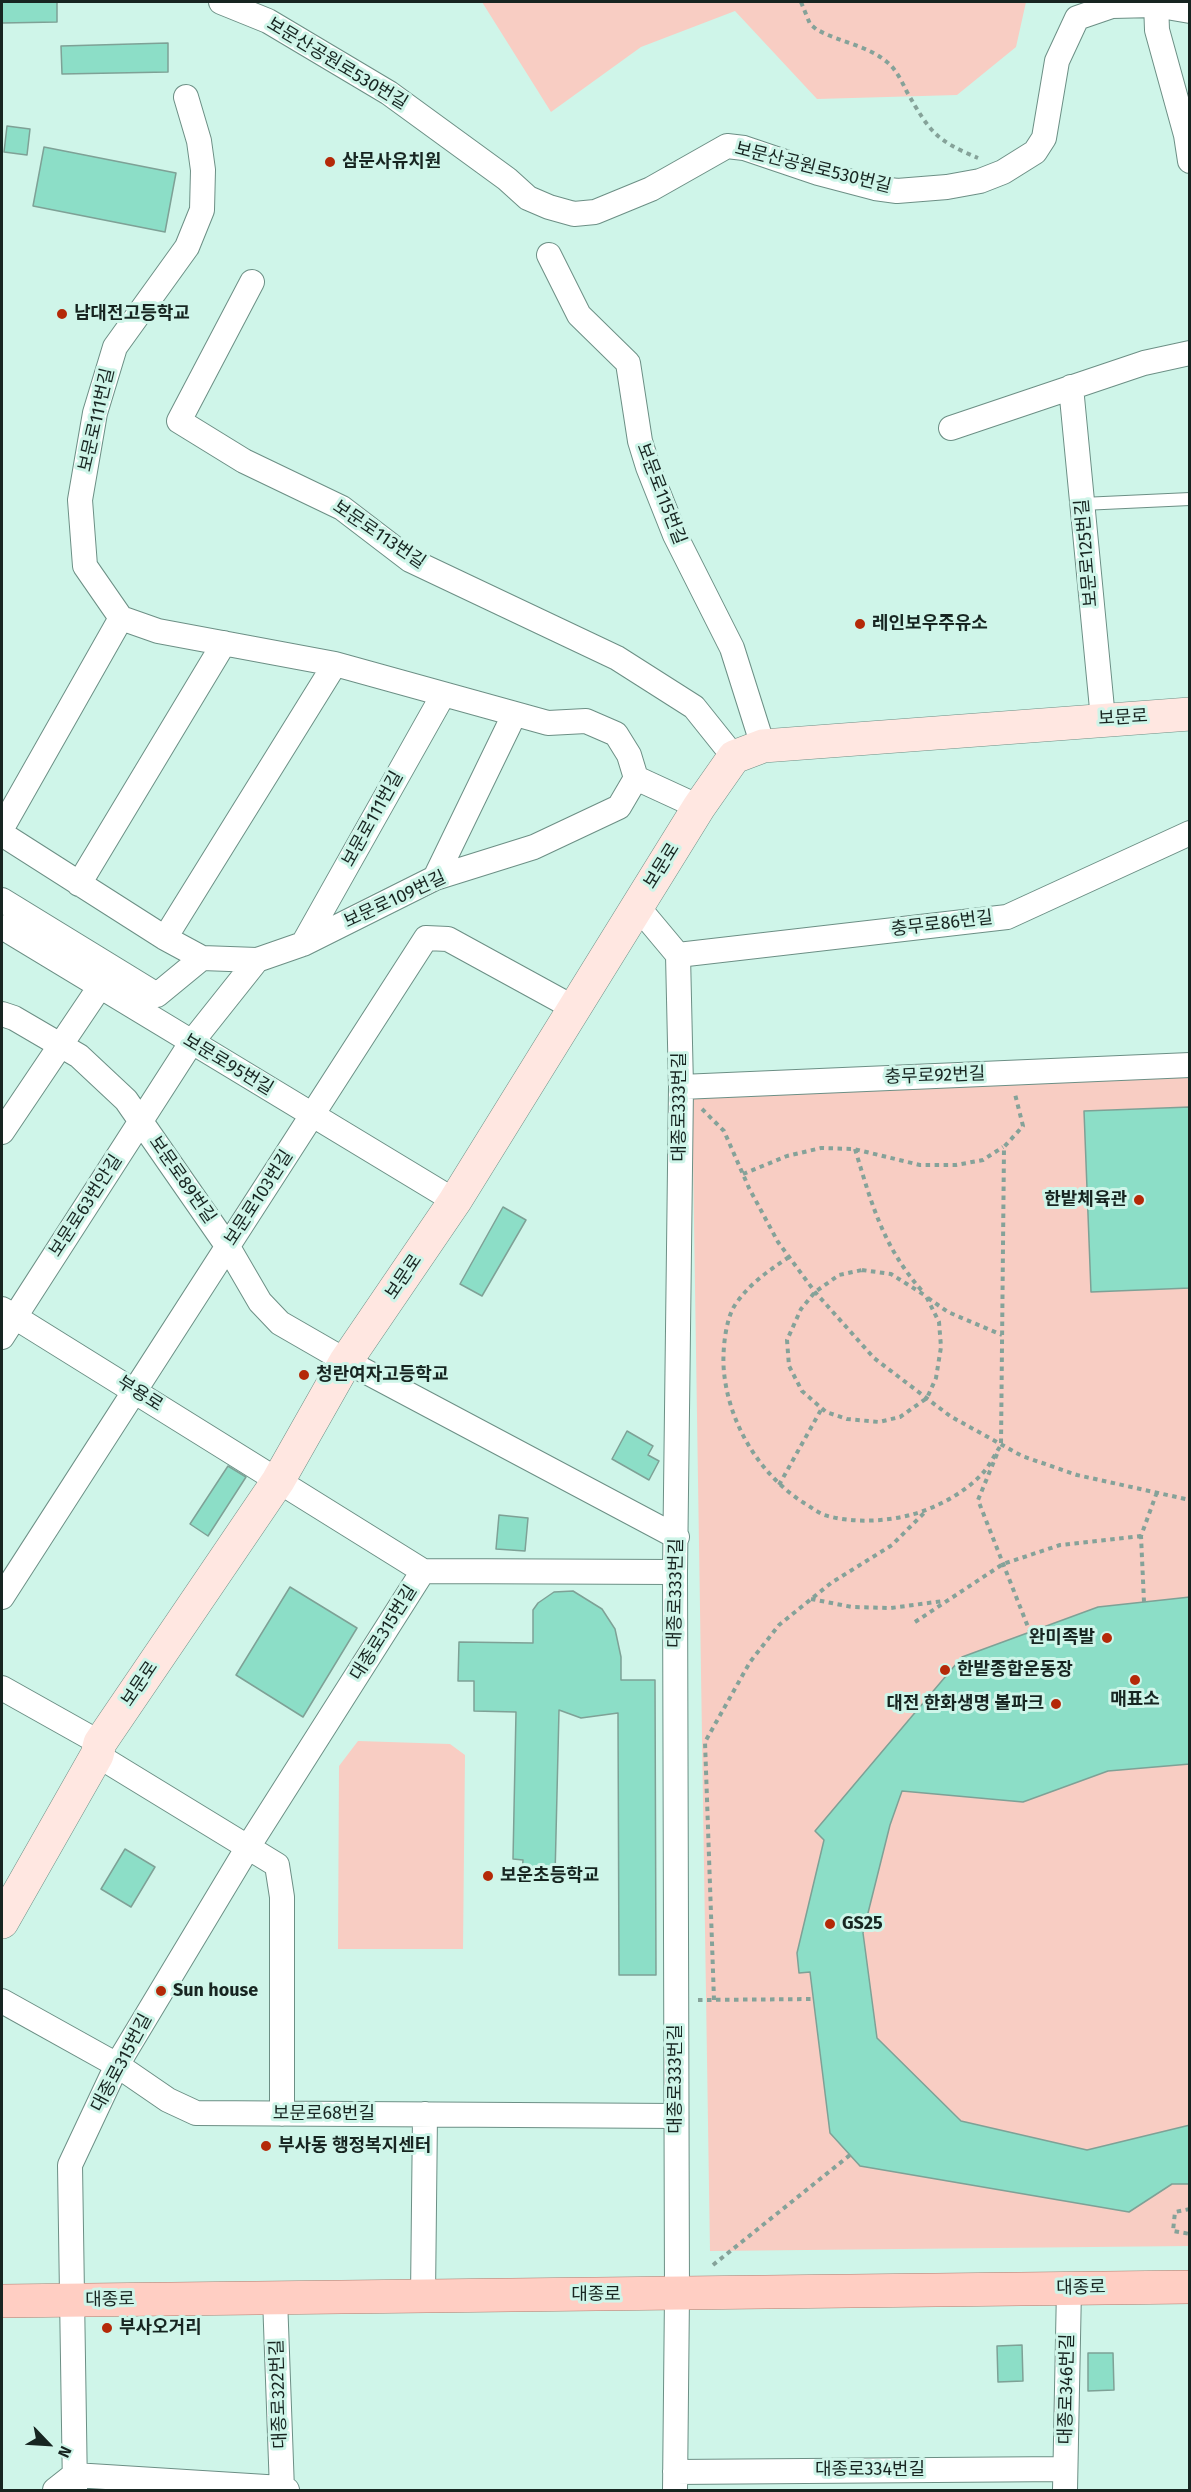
<!DOCTYPE html>
<meta charset="utf-8">
<style>
body{margin:0}
#map{position:relative;width:1191px;height:2492px;overflow:hidden;background:#cff5e9;font-family:"Fira Sans",sans-serif}
canvas{display:block}
.frame{position:absolute;inset:0;border:3px solid #172521;pointer-events:none}
.north{position:absolute;left:18px;top:2414px;width:60px;height:60px;-webkit-text-stroke:4px #cff5e9;paint-order:stroke;rotate:115deg;font-size:16px;font-weight:700;line-height:24px;text-align:center;color:#172521}
.north::after{content:'';display:block;margin:auto;width:21px;height:27px;background:#172521;clip-path:polygon(50% 0,100% 100%,50% 72%,0 100%)}
</style>
<div id="map">
<canvas width="1191" height="2492"></canvas>
<div class="frame"></div>
<div class="north">N</div>
</div>
<script>
const ctx = document.querySelector('canvas').getContext('2d');
ctx.lineJoin = 'round';
function fillPath(path, color) { ctx.fillStyle = color; ctx.fill(path, 'evenodd'); }
function trace(path, color, width, dash) { ctx.strokeStyle = color; ctx.lineWidth = width; ctx.lineCap = dash ? 'butt' : 'round'; ctx.setLineDash(dash || []); ctx.stroke(path); }
function label(font, color, halo, rows, align = 'center') {
  ctx.font = font + ' "Fira Sans","Noto Sans KR",sans-serif'; ctx.lineWidth = 6; ctx.setLineDash([]); ctx.textBaseline = 'middle'; ctx.strokeStyle = halo; ctx.fillStyle = color; for (const [text, x, y, turn = 0] of rows) {
    ctx.save(); ctx.translate(x, y); ctx.rotate((+turn || 0) * Math.PI / 180); ctx.textAlign = isNaN(turn) ? turn : align; if (halo) ctx.strokeText(text, 0, 0); ctx.fillText(text, 0, 0); ctx.restore();
  }
}
const green = new Path2D(`
 M482 2H1026L1016 47 957 95 817 99 735 11 641 47 551 112Z
 M1189 1074V2246L710 2251 692 1094Z
 M358 1741 450 1744 465 1755 463 1949H338L339 1766Z`);
const building = new Path2D(`
 M2 2H57V22L2 23Z
 M168 43V72L62 74 61 46Z
 M7 126 30 129 27 155 4 152Z
 M44 147 176 173 165 232 33 206Z
 M1190 1107V1288L1091 1292 1084 1111Z
 M503 1207 526 1220 482 1296 460 1284Z
 M627 1431 653 1446 648 1455 659 1461 649 1480 612 1459Z
 M228 1466 246 1477 208 1536 190 1524Z
 M499 1515 528 1518 525 1551 496 1549Z
 M290 1587 357 1628 303 1717 236 1675Z
 M573 1591 602 1609 615 1629 621 1657V1680H655L656 1975H619L618 1713 581 1718 559 1710 555 1876 522 1875 523 1860 513 1859 516 1712 474 1711V1681H458L459 1642 533 1643V1610L538 1603 554 1592Z
 M1190 1597V1764L1108 1771 1023 1802 902 1791 890 1825 863 1933 877 2038 961 2121 1087 2150 1190 2125V2184H1172L1129 2212 860 2166 830 2133 810 1972 799 1973 797 1953 824 1840 815 1831 962 1657 1098 1607Z
 M125 1849 155 1867 131 1907 101 1889Z
 M1022 2345 1023 2381 998 2382 997 2346Z
 M1088 2353H1113L1114 2390 1088 2391Z`);
const path = new Path2D(`
 M801 2 810 24 816 29C838 42 867 45 887 62 896 69 902 82 907 92 930 132 935 140 978 158
 M702 1109 724 1131 749 1188 778 1242 815 1292 874 1358 950 1416 1022 1456 1077 1475 1190 1500
 M855 1149C872 1205 883 1247 923 1292
 M743 1174 787 1156 821 1148 854 1149 920 1165H956L983 1160 1003 1147
 M789 1257C768 1271 749 1284 735 1305 725 1320 722 1354 724 1372 729 1424 760 1475 804 1503 811 1507 817 1512 824 1515 851 1523 883 1522 910 1515 934 1509 963 1494 981 1475 989 1467 995 1454 1001 1445L1004 1147 1023 1126 1015 1094
 M862 1270 891 1274 926 1296 939 1322 941 1347 936 1378 927 1398 900 1417 879 1422 847 1419 826 1412 802 1391 789 1366 787 1340 801 1309 815 1292 839 1275Z
 M928 1298 948 1312 1002 1335
 M997 1454 978 1500 1030 1632
 M779 1485 822 1408
 M811 1599 852 1607 891 1608 943 1601
 M1144 1602 1141 1536 1157 1492
 M915 1622 1003 1564 1060 1545 1141 1536
 M698 2000 814 1999
 M714 2000 705 1742 750 1662 779 1625 831 1583 892 1545 926 1511
 M1190 2209 1175 2212 1173 2231 1190 2234
 M713 2265 850 2155`);
const service = new Path2D(`
 M1082 504 1190 499`);
const minor = new Path2D(`
 M221 2 268 21 389 93 507 179 528 198 549 207 574 214 595 212 651 189 727 146 744 148 818 173 875 188 897 191 947 187 980 181 1003 172 1035 152 1044 138 1057 61 1077 18 1112 6 1155 5 1190 11
 M1156 2 1157 30 1186 135 1190 161
 M186 97 199 141 203 170 202 210 187 247 115 347 95 413 80 500 85 566 121 618 158 631 335 664 548 723 586 721 616 734 629 755 636 778 699 807
 M549 255 579 315 628 363 640 441 648 467 675 535 732 648 763 746
 M252 282 179 421 244 461 342 508 410 560 617 658 694 707 734 757
 M1071 387 1103 719
 M951 428 1144 363 1190 353
 M2 828 121 618
 M2 834 165 938 202 958 257 960 303 944 435 878 534 847 619 807 636 778
 M435 878 514 715
 M79 884 224 643
 M2 900 157 995 202 958
 M637 906 678 955 681 1087 675 1572 677 2294 675 2490
 M2 927 455 1201
 M165 938 335 664
 M303 944 443 695
 M678 955 1007 917 1190 833
 M2 1014 14 1018 79 1056 126 1100 228 1247 260 1302 280 1323 346 1361 677 1537
 M681 1087 1190 1065
 M2 1132 99 988
 M2 1309 423 1571
 M2 1337 191 1043 257 960
 M2 1597 426 938 448 939 574 1008
 M2 1688 100 1743
 M97 1755 277 1865 282 1897V2114
 M2 2001 117 2065 168 2100 196 2113 676 2116
 M423 2296 425 2114
 M275 2298 282 2490
 M675 2472 1065 2469
 M55 2490 74 2475 282 2488 287 2490
 M75 2490 70 2165 117 2065 248 1847 423 1571 675 1572
 M1065 2490 1069 2288`);
const secondary = new Path2D(`
 M2 1922 97 1755 100 1743 278 1481 346 1361 455 1201 699 807 734 757 763 746 1190 714`);
const primary = new Path2D(`
 M2 2301 1190 2287`);
const markers = [
 [330,162,6,"#b42908"],
 [62,314,6,"#b42908"],
 [860,624,6,"#b42908"],
 [1139,1200,6,"#b42908"],
 [304,1375,6,"#b42908"],
 [1107,1638,6,"#b42908"],
 [945,1670,6,"#b42908"],
 [1135,1680,6,"#b42908"],
 [1056,1704,6,"#b42908"],
 [488,1876,6,"#b42908"],
 [830,1924,6,"#b42908"],
 [161,1991,6,"#b42908"],
 [266,2146,6,"#b42908"],
 [107,2328,6,"#b42908"]
];
const streetNames = [
 ["보문산공원로530번길",337,64,31],
 ["보문산공원로530번길",813,168,14],
 ["보문로111번길",97,420,-77],
 ["보문로115번길",661,494,69],
 ["보문로113번길",379,535,34],
 ["보문로125번길",1087,553,-95],
 ["보문로",1123,718,-3],
 ["보문로111번길",373,819,-61],
 ["보문로",662,866,-58],
 ["보문로109번길",395,900,-25],
 ["충무로86번길",942,924,-7],
 ["보문로95번길",228,1065,31],
 ["충무로92번길",935,1076,-2],
 ["대종로333번길",680,1107,-90],
 ["보문로89번길",182,1180,55],
 ["보문로103번길",259,1198,-57],
 ["보문로63번안길",86,1206,-57],
 ["보문로",404,1277,-56],
 ["부용로",140,1394,32],
 ["대종로333번길",676,1593,-89],
 ["대종로315번길",384,1633,-58],
 ["보문로",140,1684,-56],
 ["대종로315번길",122,2063,-62],
 ["대종로333번길",676,2079,-90],
 ["보문로68번길",324,2114],
 ["대종로",1081,2288,-1],
 ["대종로",596,2295],
 ["대종로",110,2300,-1],
 ["대종로346번길",1067,2389,-89],
 ["대종로322번길",279,2394,-92],
 ["대종로334번길",870,2470]
];
const poiNames = [
 ["삼문사유치원",342,162],
 ["남대전고등학교",74,314],
 ["레인보우주유소",872,624],
 ["한밭체육관",1127,1200,"right"],
 ["청란여자고등학교",316,1375],
 ["완미족발",1095,1638,"right"],
 ["한밭종합운동장",957,1670],
 ["매표소",1135,1700,"center"],
 ["대전 한화생명 볼파크",1044,1704,"right"],
 ["보운초등학교",500,1876],
 ["GS25",842,1924],
 ["Sun house",173,1991],
 ["부사동 행정복지센터",278,2146],
 ["부사오거리",119,2328]
];
fillPath(green, '#f8cdc3');
fillPath(building, '#8cdec7');
trace(building, '#7ea196', 1.5);
trace(service, '#6c8f85', 14);
trace(minor, '#6c8f85', 26);
trace(secondary, '#6c8f85', 34);
trace(primary, '#ae7e70', 34);
trace(path, '#85a299', 4, [4.5, 4.5]);
trace(service, '#fff', 12);
trace(minor, '#fff', 24);
trace(secondary, '#ffe7e1', 33);
trace(primary, '#ffcec3', 33);
for (const [x, y, r, color] of markers) { const dot = new Path2D(); dot.arc(x, y, r, 0, 2 * Math.PI); ctx.fillStyle = color; ctx.fill(dot); trace(dot, '#cff5e9', 2); }
label('18px', '#172521', '#cff5e9', streetNames);
label('bold 18px', '#172521', '#cff5e9', poiNames, 'left');
</script>
